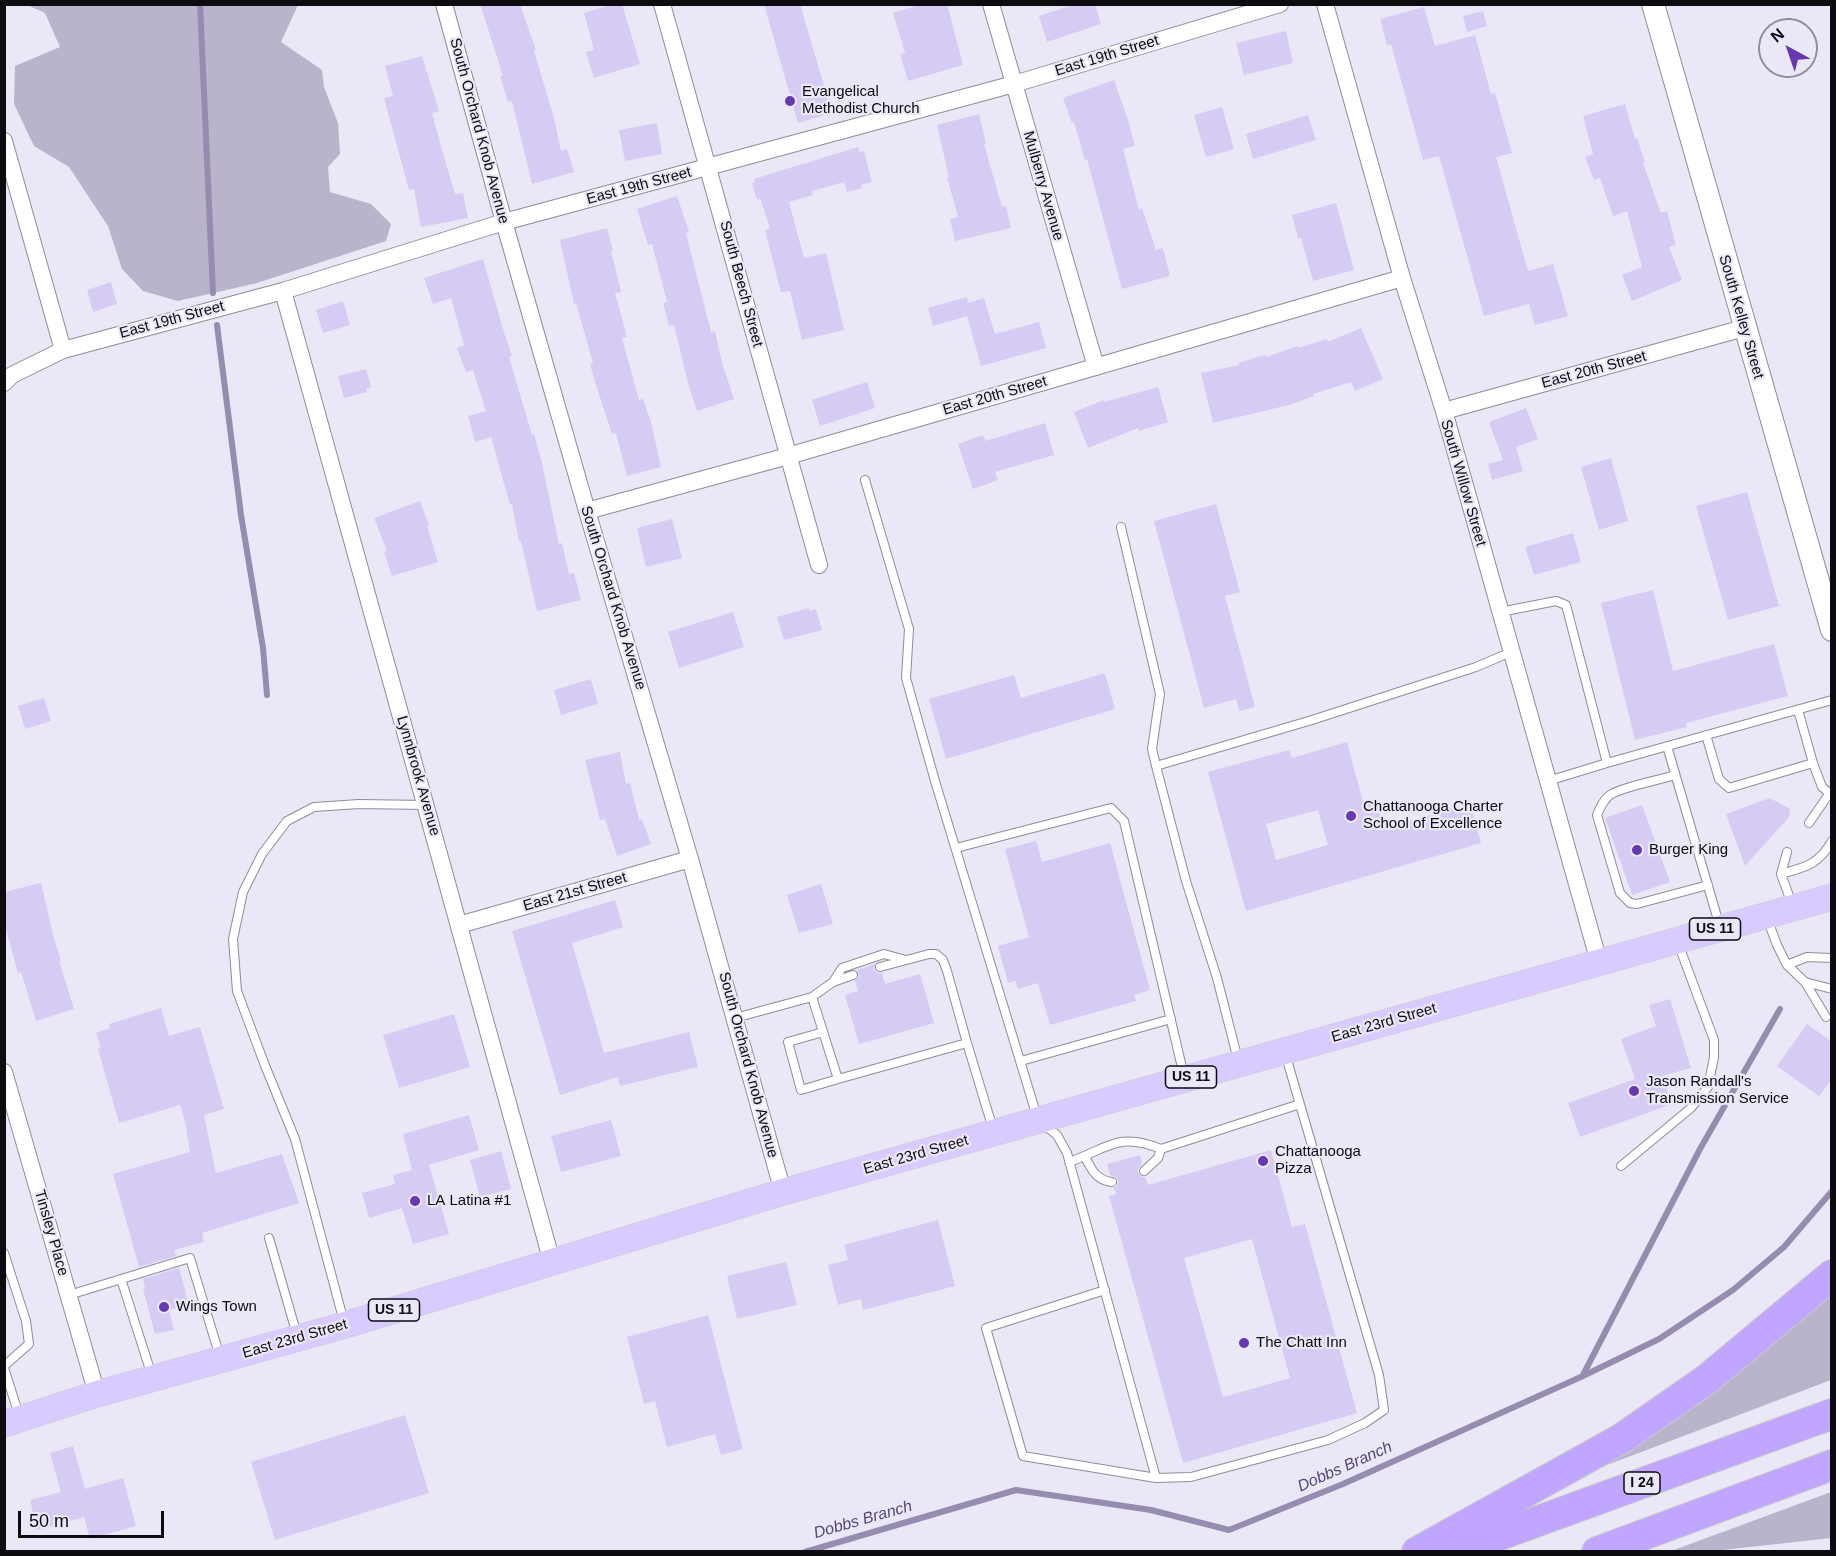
<!DOCTYPE html>
<style>
body{margin:0}
#map{position:relative;width:1836px;height:1556px;overflow:hidden;background:#eae7f6;font-family:Arial,sans-serif}
canvas{display:block}
.frame{position:absolute;inset:0;border:6px solid #0d0b10;pointer-events:none}
.north{position:absolute;left:1758px;top:18px;width:60px;height:60px;box-sizing:border-box;background:#eae7f6;border:2px solid #928f9a;border-radius:50%;rotate:320deg;font-size:16px;font-weight:700;line-height:24px;text-align:center;color:#0d0b10}
.north::after{content:'';display:block;margin:auto;width:21px;height:27px;background:#6738af;clip-path:polygon(50% 0,100% 100%,50% 72%,0 100%)}
.scale{position:absolute;left:18px;top:1511px;width:146px;height:27px;box-sizing:border-box;border:3px solid #0d0b10;border-top:0;padding-left:8px;font-size:18px;line-height:21px;white-space:nowrap;color:#0d0b10;-webkit-text-stroke:4px #eae7f6;paint-order:stroke}
</style>
<div id="map">
<canvas width="1836" height="1556"></canvas>
<div class="frame"></div>
<div class="north">N</div>
<div class="scale">50 m</div>
</div>
<script>
const ctx = document.querySelector('canvas').getContext('2d');
ctx.lineJoin = 'round';
function fillPath(path, color) { ctx.fillStyle = color; ctx.fill(path, 'evenodd'); }
function trace(path, color, width, dash) { ctx.strokeStyle = color; ctx.lineWidth = width; ctx.lineCap = dash ? 'butt' : 'round'; ctx.setLineDash(dash || []); ctx.stroke(path); }
function label(font, color, halo, rows, align = 'center') {
  ctx.font = font + ' Arial,sans-serif'; ctx.lineWidth = 4.5; ctx.setLineDash([]); ctx.textBaseline = 'middle'; ctx.strokeStyle = halo; ctx.fillStyle = color; for (const [text, x, y, turn = 0] of rows) {
    ctx.save(); ctx.translate(x, y); ctx.rotate((+turn || 0) * Math.PI / 180); ctx.textAlign = isNaN(turn) ? turn : align; if (halo) ctx.strokeText(text, 0, 0); ctx.fillText(text, 0, 0); ctx.restore();
  }
}
const green = new Path2D(`
 M27 5H298L281 42 322 70 324 87 338 123 340 154 328 167 330 192 371 204 391 224 386 241 257 283 178 301 143 291 122 269 108 226 69 167 34 146 14 104 15 66 60 47 45 13Z
 M1831 1290V1380L1599 1468Z
 M1831 1492V1538L1714 1551H1675L1674 1550Z`);
const stream = new Path2D(`
 M200 4 213 293
 M217 325 241 515 263 648 267 695
 M1583 1375 1700 1149 1780 1009
 M805 1552 1016 1490 1151 1510 1229 1530 1343 1484 1583 1376 1659 1339 1733 1290 1784 1247 1832 1191`);
const building = new Path2D(`
 M480 4H520L536 50 534 51 554 118 561 151 567 149 574 172 532 184 512 101 508 102 500 76H503Z
 M614 4H622L640 64 594 78 586 52 594 50 584 13Z
 M764 4H800L832 113 798 123Z
 M923 4H947L963 65 908 81 900 54 905 53 893 13Z
 M1075 4H1095L1101 24 1047 42 1039 16Z
 M1424 7 1435 46 1475 35 1491 94 1495 93 1512 153 1496 157 1528 271 1553 264 1568 316 1535 325 1529 304 1484 316 1439 156 1423 160 1391 44 1387 45 1380 19Z
 M1483 11 1487 26 1467 32 1463 16Z
 M1286 31 1293 63 1244 75 1236 43Z
 M422 56 439 111 432 113 440 143 455 194 463 193 468 218 421 227 414 189 409 190 384 98 393 96 385 66Z
 M1114 80 1128 120 1135 146 1123 149 1139 210 1142 208 1156 250 1163 248 1170 276 1122 289 1087 159 1085 160 1074 122 1072 123 1063 98Z
 M1625 104 1635 139 1637 138 1645 162 1643 163 1661 213 1667 211 1676 245 1669 247 1682 280 1632 301 1622 275 1642 267 1627 211 1613 216 1600 178 1594 180 1585 157 1593 154 1583 116Z
 M1222 107 1234 149 1206 157 1194 115Z
 M979 114 986 144H984L1002 207 1006 206 1011 228 955 241 950 219 958 217 947 177H949L937 125Z
 M1308 115 1316 140 1253 159 1246 134Z
 M657 123 662 154 625 161 619 130Z
 M858 147 859 152 864 151 872 182 861 185 862 188 847 192 844 182 812 191 813 195 789 202 804 258 826 253 844 330 802 340 790 291 781 292 765 230 770 228 760 198 757 200 752 183 755 182 754 179Z
 M677 196 689 232 686 233 711 332 715 331 722 363 734 399 697 411 688 383 674 325 669 326 663 303 667 302 652 244 648 245 637 209Z
 M1336 203 1354 270 1313 281 1301 238 1298 239 1292 215Z
 M607 228 613 251H611L621 292 615 293 627 337 622 338 639 400 643 399 651 422 661 467 627 476 616 433 612 434 595 382 590 364 593 363 576 303 574 304 560 240Z
 M483 259 503 329 512 356 509 357 532 435 534 434 541 459 559 544 562 543 569 574 574 573 581 600 537 611 521 541H519L512 504 510 505 491 437 475 442 468 416 486 411 473 370 466 372 457 348 464 345 451 298 433 304 424 278Z
 M111 282 117 304 93 312 87 290Z
 M967 297 968 303 984 298 995 334 1039 322 1046 348 981 366 967 316 933 326 928 308Z
 M343 301 350 325 323 333 316 310Z
 M1361 328 1383 379 1355 391 1351 382 1313 394 1314 396 1289 405 1213 423 1201 373 1239 365 1238 363 1265 355 1266 357 1297 346 1298 348 1327 339 1328 342Z
 M366 369 371 387 366 388 367 392 344 398 338 376Z
 M867 382 875 408 820 426 812 400Z
 M1158 387 1168 422 1139 431 1138 428 1088 448 1074 412 1104 400V402Z
 M1526 408 1538 439 1516 447 1523 471 1492 480 1488 464 1503 460 1489 422Z
 M1045 423 1054 455 995 472 998 480 973 489 958 444 983 435 985 441Z
 M1611 458 1628 521 1599 530 1581 467Z
 M1747 492 1779 606 1728 620 1696 506Z
 M420 501 429 525 427 526 438 562 392 576 384 552 387 551 374 518Z
 M1216 504 1240 592 1225 596 1255 707 1239 711 1236 699 1204 708 1154 521Z
 M672 519 682 558 646 567 637 528Z
 M1573 533 1581 562 1534 575 1525 547Z
 M1653 590 1673 671 1774 644 1788 696 1686 723 1687 727 1635 740 1601 603Z
 M809 608V611L816 609 822 630 784 640 777 617Z
 M733 612 744 647 679 668 668 632Z
 M1105 673 1115 709 946 759 929 699 1014 675 1021 698Z
 M591 679 598 704 561 715 554 690Z
 M44 698 51 721 25 729 18 706Z
 M1347 742 1363 802 1376 798 1384 828 1470 804 1481 843 1246 911 1208 772 1289 750 1292 758ZM1318 810 1328 845 1276 860 1266 824Z
 M620 752 626 784 630 783 639 820 642 819 651 844 617 856 605 819 600 820 585 760Z
 M1770 798 1790 809 1789 817 1745 866 1726 814Z
 M1642 805 1670 882 1632 895 1605 818Z
 M1036 841 1042 862 1110 843 1150 990 1134 995 1136 1001 1050 1025 1038 983 1018 989 1016 981 1008 983 998 946 1029 937 1005 849Z
 M41 883 53 935 61 961H59L74 1009 36 1021 21 972 18 973 4 922V892Z
 M821 884 833 924 799 933 787 895Z
 M615 900 623 927 572 943 604 1053 689 1032 698 1067 620 1086 618 1077 560 1095 512 931Z
 M875 964 874 969 878 973H882L885 984 920 974 934 1023 859 1044 845 995 858 991 855 981 859 976 857 970Z
 M1670 999 1691 1068 1662 1076 1672 1104 1580 1137 1568 1103 1635 1079 1621 1039 1656 1026 1649 1005Z
 M161 1008 169 1036 200 1027 224 1109 204 1115 216 1173 282 1154 299 1203 202 1233 204 1242 174 1250 176 1256 139 1267 113 1174 190 1152 186 1126 180 1105 119 1123 98 1049 101 1048 96 1033 110 1028 109 1024Z
 M454 1014 470 1067 399 1088 383 1035Z
 M1807 1024 1832 1042V1079L1819 1096 1777 1066Z
 M469 1115 479 1150 429 1165 449 1234 413 1244 402 1208 369 1218 362 1193 395 1184 393 1175 412 1170 403 1134Z
 M611 1120 621 1156 561 1172 551 1136Z
 M1271 1150 1292 1227 1305 1224 1357 1413 1183 1463 1109 1196 1116 1194 1114 1188 1117 1186 1118 1181 1116 1177 1110 1175 1107 1164 1140 1155 1142 1164 1138 1169V1173L1142 1177H1145L1148 1185ZM1252 1239 1290 1378 1223 1397 1184 1258Z
 M501 1151 511 1189 480 1197 470 1160Z
 M938 1220 955 1286 863 1310 861 1299 838 1305 828 1265 848 1260 844 1245Z
 M786 1262 797 1305 737 1319 727 1276Z
 M179 1268 189 1305 169 1310 174 1330 155 1334 143 1289 145 1288 143 1279Z
 M708 1315 743 1449 721 1455 715 1434 667 1447 655 1401 644 1404 627 1337Z
 M405 1415 429 1493 275 1540 251 1462Z
 M73 1446 85 1489 123 1478 136 1526 90 1539 84 1517 37 1530 30 1500 61 1492 50 1453Z`);
const service = new Path2D(`
 M865 480 909 629 906 678 935 781 1038 1120 1057 1135 1067 1153 1156 1478 1191 1477 1328 1440 1365 1423 1384 1410 1379 1375 1285 1053
 M1121 527 1160 694 1152 749 1156 766
 M1500 612 1556 601 1566 605 1607 763 1832 700
 M1706 735 1719 779 1729 788 1813 763 1798 710
 M1667 746 1720 927
 M1813 763 1822 787 1832 795
 M1675 775C1660 780 1621 787 1610 795 1603 800 1600 808 1597 815L1620 893 1630 903 1637 904 1708 885
 M1548 781 1607 763
 M1809 823 1829 794
 M956 848 1111 808 1124 821 1184 1076
 M1787 852 1781 874 1792 904
 M1781 874C1806 867 1818 865 1832 841
 M1767 918 1777 945 1787 965 1805 982 1826 1017
 M1787 965 1807 957 1832 958
 M880 967 929 954H936L943 960 947 971 967 1043
 M833 982 842 968 884 954 906 960
 M1805 982 1832 989
 M812 997 833 982 853 975
 M735 1018 812 997 838 1079 967 1043 993 1129
 M823 1032 788 1042 801 1090 838 1079
 M1238 1060 1217 978 1186 881 1156 766 1312 720 1476 667 1511 652
 M1021 1061 1171 1019
 M1085 1157C1092 1170 1096 1180 1112 1182
 M1069 1162C1107 1149 1118 1131 1161 1149L1300 1104
 M1621 1166 1691 1108 1708 1087 1714 1057V1040L1678 943
 M1144 1171 1158 1158 1161 1149
 M269 1238 297 1335
 M4 1253 26 1321 29 1344 4 1366
 M121 1279 152 1376
 M1105 1290 986 1328 1023 1456 1156 1478
 M69 1295 190 1258 220 1357
 M344 1322 295 1139 264 1063 237 991 233 939 243 892 262 854 287 821 314 807 359 804 426 805
 M4 1368 19 1415`);
const minor = new Path2D(`
 M444 4 504 222 587 511 690 859 783 1192
 M662 4 819 565
 M991 4 1096 367
 M1325 4 1402 278 1444 411 1599 962
 M4 141 63 350
 M283 291 552 1262
 M4 383 12 375 63 350 283 291 504 222 1014 84 1280 4
 M1444 411 1744 328
 M587 511 788 456 1402 278
 M459 925 690 859
 M4 1072 97 1394`);
const secondary = new Path2D(`
 M1653 4 1832 630`);
const primary = new Path2D(`
 M4 1424 97 1394 345 1325 783 1192 1832 897`);
const motorway = new Path2D(`
 M1417 1552 1621 1439 1706 1380 1832 1275
 M1453 1552 1832 1414
 M1597 1552 1832 1465`);
const markers = [
 [790,101,6,"#6738af"],
 [1351,816,6,"#6738af"],
 [1637,850,6,"#6738af"],
 [1634,1091,6,"#6738af"],
 [1263,1161,6,"#6738af"],
 [415,1201,6,"#6738af"],
 [164,1307,6,"#6738af"],
 [1244,1343,6,"#6738af"]
];
const shields = [
 [1715,929,51],
 [1191,1077,51],
 [394,1310,51],
 [1642,1483,36]
];
const shieldNames = [
 ["US 11",1715,929],
 ["US 11",1191,1077],
 ["US 11",394,1310],
 ["I 24",1642,1483]
];
const streetNames = [
 ["East 19th Street",1107,56,-17],
 ["South Orchard Knob Avenue",479,131,75],
 ["East 19th Street",639,186,-15],
 ["Mulberry Avenue",1043,186,74],
 ["South Beech Street",741,284,75],
 ["South Kelley Street",1741,317,74],
 ["East 19th Street",172,320,-15],
 ["East 20th Street",1594,370,-15],
 ["East 20th Street",995,396,-16],
 ["South Willow Street",1463,483,74],
 ["South Orchard Knob Avenue",613,598,73],
 ["Lynnbrook Avenue",418,776,74],
 ["East 21st Street",575,892,-16],
 ["East 23rd Street",1384,1023,-16],
 ["South Orchard Knob Avenue",748,1065,75],
 ["East 23rd Street",916,1155,-16],
 ["Tinsley Place",51,1233,74],
 ["East 23rd Street",295,1339,-16]
];
const poiNames = [
 ["Evangelical",802,92],
 ["Methodist Church",802,109],
 ["Chattanooga Charter",1363,807],
 ["School of Excellence",1363,824],
 ["Burger King",1649,850],
 ["Jason Randall's",1646,1082],
 ["Transmission Service",1646,1099],
 ["Chattanooga",1275,1152],
 ["Pizza",1275,1169],
 ["LA Latina #1",427,1201],
 ["Wings Town",176,1307],
 ["The Chatt Inn",1256,1343]
];
const waterNames = [
 ["Dobbs Branch",1345,1467,-24],
 ["Dobbs Branch",863,1520,-16]
];
fillPath(green, '#b9b3cb');
trace(stream, '#958cb0', 6);
fillPath(building, '#d6ccf3');
trace(service, '#8f8c9a', 10);
trace(minor, '#8f8c9a', 18);
trace(secondary, '#8f8c9a', 24);
trace(primary, '#cac9ca', 27);
trace(motorway, '#cac9ca', 32);
trace(service, '#fff', 8);
trace(minor, '#fff', 16);
trace(secondary, '#fff', 22);
trace(primary, '#d9caff', 26);
trace(motorway, '#c0a6ff', 30);
for (const [x, y, r, color] of markers) { const dot = new Path2D(); dot.arc(x, y, r, 0, 2 * Math.PI); ctx.fillStyle = color; ctx.fill(dot); trace(dot, '#eae7f6', 2); }
for (const [x, y, w] of shields) { const box = new Path2D(); box.roundRect(x - w / 2, y - 11, w, 22, 4.5); ctx.fillStyle = '#eae7f6'; ctx.fill(box); trace(box, '#0d0b10', 1.5); }
label('bold 14px', '#0d0b10', null, shieldNames);
label('15px', '#0d0b10', '#eae7f6', streetNames);
label('15px', '#0d0b10', '#eae7f6', poiNames, 'left');
label('italic 16px', '#554579', '#eae7f6', waterNames);
</script>
